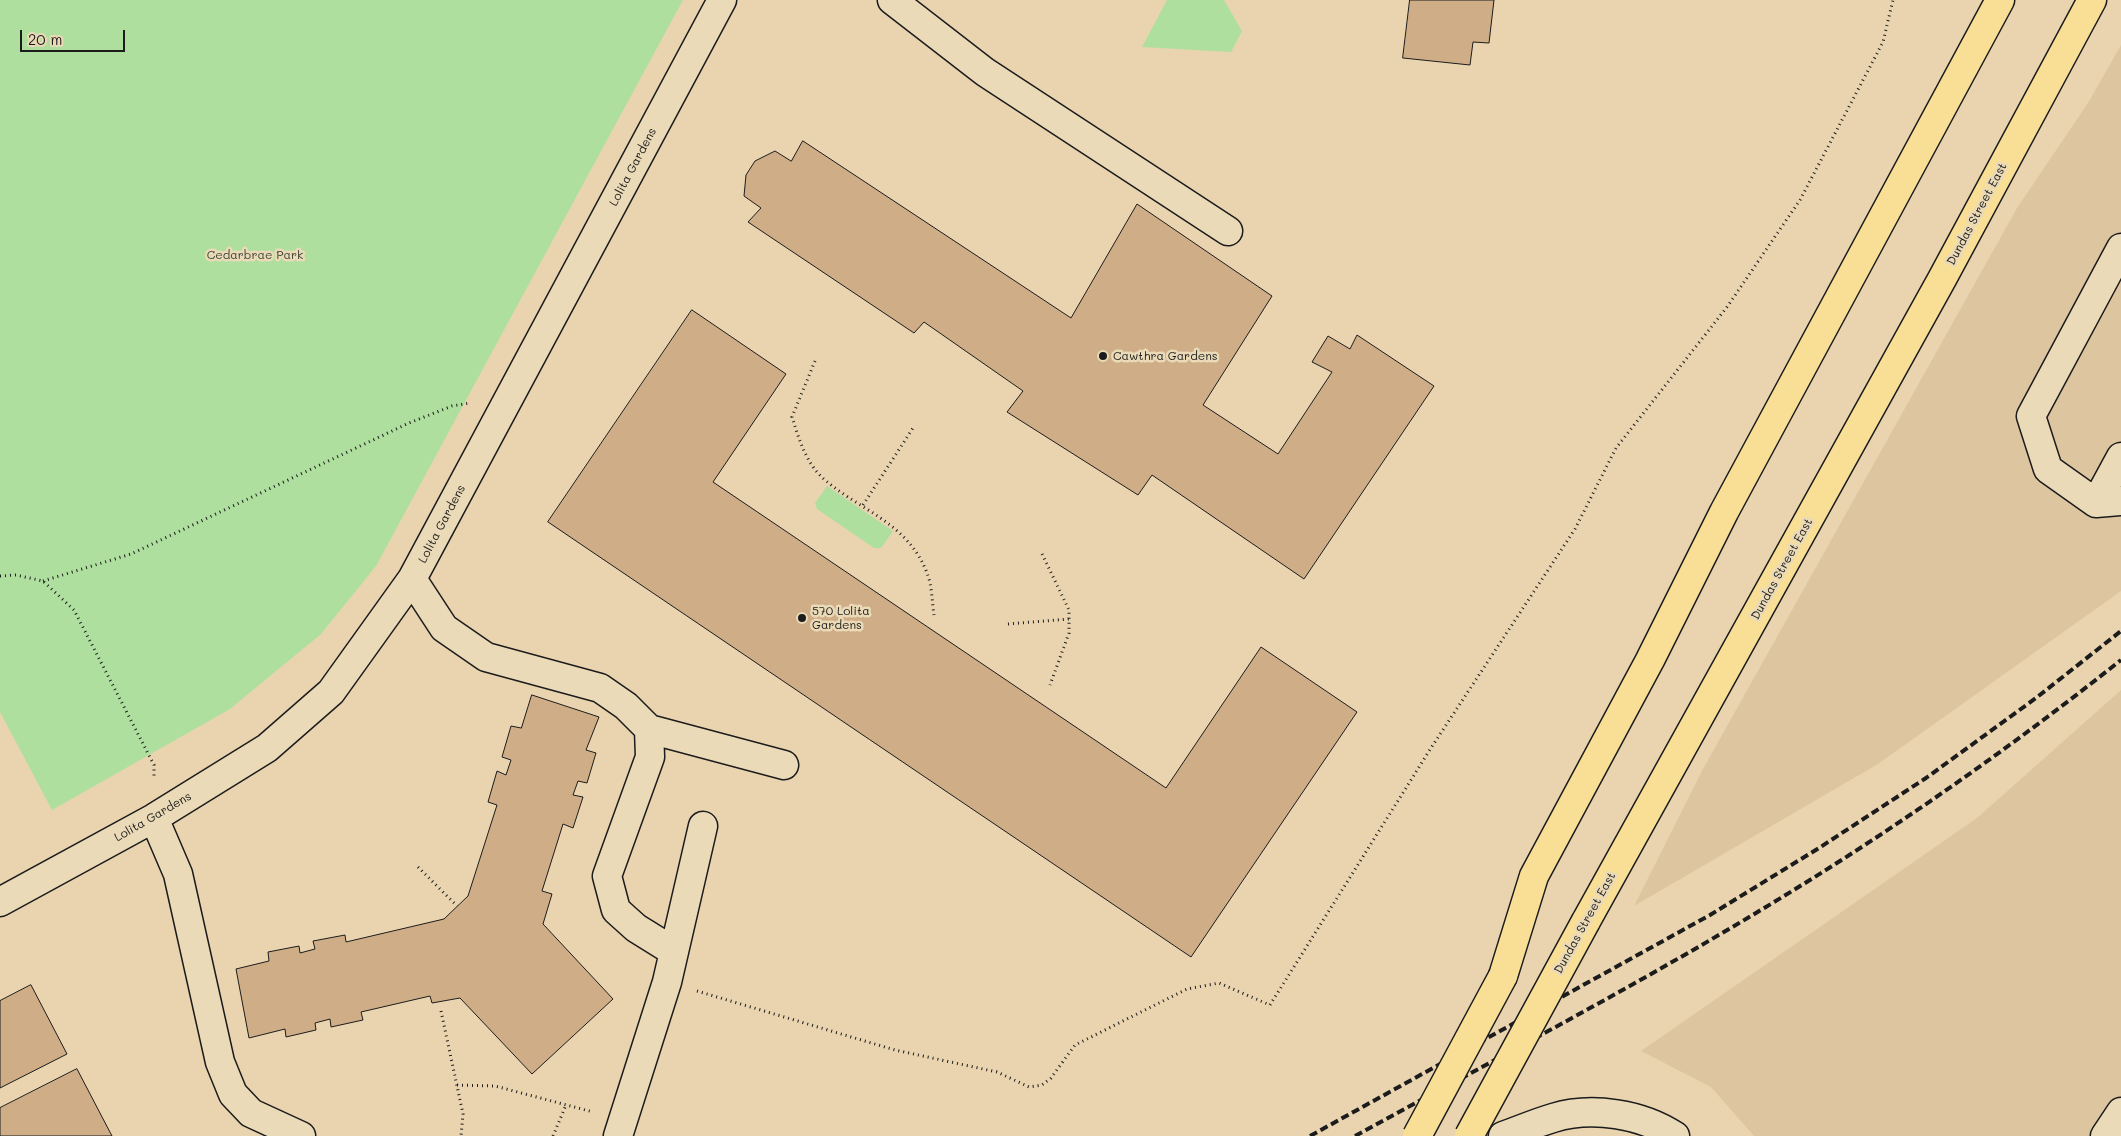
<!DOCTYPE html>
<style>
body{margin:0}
#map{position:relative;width:2121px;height:1136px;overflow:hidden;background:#e9d4af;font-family:Mali,sans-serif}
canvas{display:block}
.scale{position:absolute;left:20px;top:30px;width:105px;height:22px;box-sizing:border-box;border:2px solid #1c1c1c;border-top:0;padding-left:6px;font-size:15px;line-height:18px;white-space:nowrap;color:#1c1c1c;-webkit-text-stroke:4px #ebdab7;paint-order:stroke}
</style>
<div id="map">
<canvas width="2121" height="1136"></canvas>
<div class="scale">20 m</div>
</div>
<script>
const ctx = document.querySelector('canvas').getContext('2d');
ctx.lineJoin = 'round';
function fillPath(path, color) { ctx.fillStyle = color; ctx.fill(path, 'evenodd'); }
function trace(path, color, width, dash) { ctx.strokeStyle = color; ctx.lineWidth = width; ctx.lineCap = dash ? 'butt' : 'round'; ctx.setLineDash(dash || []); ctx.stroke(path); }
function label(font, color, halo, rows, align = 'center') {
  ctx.font = font + ' Mali,sans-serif'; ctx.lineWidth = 5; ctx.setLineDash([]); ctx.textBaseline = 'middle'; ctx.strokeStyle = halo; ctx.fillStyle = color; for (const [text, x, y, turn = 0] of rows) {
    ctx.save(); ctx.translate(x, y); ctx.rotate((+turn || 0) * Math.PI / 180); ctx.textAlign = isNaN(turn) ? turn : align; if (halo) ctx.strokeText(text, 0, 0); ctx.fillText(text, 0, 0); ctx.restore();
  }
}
const built = new Path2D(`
 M2121 45V591L1878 764 1634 906 1703 769 2017 208 2088 103Z
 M2121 690V1136H1754L1711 1087 1641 1051 1977 818Z`);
const green = new Path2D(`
 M0 0H683L376 566 321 634 230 709 52 810 0 712Z
 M1167 0H1224L1242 31 1231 52 1142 47Z
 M827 486 893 531 881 548H874L817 509 815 503Z`);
const building = new Path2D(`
 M1410 0H1494L1489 43 1473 42 1470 65 1403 58Z
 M803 141 1071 318 1137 204 1272 296 1203 405 1278 454 1332 372 1312 362 1328 336 1350 349 1357 335 1434 386 1304 579 1152 475 1138 495 1007 412 1023 391 924 322 914 333 748 222 761 208 744 196 746 175 755 161 775 151 791 161Z
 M692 310 786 374 713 482 1166 788 1261 647 1357 712 1191 957 548 522Z
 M532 695 599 717 586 750 596 753 587 783 578 781 573 795 583 797 573 828 563 824 542 891 552 894 543 924 613 999 532 1074 460 998 432 1003 430 996 361 1012 363 1020 331 1027 330 1019 315 1023 316 1030 286 1037 285 1029 249 1038 236 969 269 961 268 952 299 946 300 953 315 949 313 941 345 935 346 942 444 919 468 896 497 805 488 802 497 771 506 775 511 760 502 757 511 726 521 728Z
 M31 985 67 1054 0 1088V1001Z
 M77 1069 112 1136H0V1108Z`);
const path = new Path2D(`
 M815 361 792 417C799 439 806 464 825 480 861 511 908 523 927 573 932 585 932 602 934 615
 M863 505 913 428
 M1042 554 1069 610V633L1050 685
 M0 576 16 575 43 581 74 610 154 765V779
 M43 581 131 554 409 423 452 406 470 403
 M1008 624 1069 619
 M418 867 457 906
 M697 991 895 1050 997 1072 1029 1087 1042 1085 1051 1078 1075 1045 1187 989 1219 983 1270 1005 1431 748 1575 529 1616 448 1727 307 1800 200 1883 42 1893 0
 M441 1011 463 1114 461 1136
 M457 1085 495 1086 593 1112
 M553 1136 566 1105`);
const minor = new Path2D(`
 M892 0 985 72 1228 231
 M2121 248 2031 416 2048 469 2096 503 2121 501
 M2096 503 2121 457
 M412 579 444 628 486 657 600 688 626 706 649 729 650 757 607 876 616 910 636 928 673 951
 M649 729 784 765
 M154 818 178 874 220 1062 233 1094 251 1113 301 1136
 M0 902 154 818 267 748 331 692 412 579 722 0
 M618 1136 667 982 703 826
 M1503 1136C1520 1130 1536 1123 1553 1118 1592 1106 1642 1114 1675 1136
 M2105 1136 2121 1112`);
const major = new Path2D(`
 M1586 921 1942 279 2092 0
 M1503 976 1534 876 1650 660 1724 512 2000 0`);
const rail = new Path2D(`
 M1310 1136 1710 915 1819 848 1926 778 2036 698 2121 631
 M1355 1136C1514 1049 1676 965 1829 868 1930 804 2028 734 2121 660`);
const majorBridge = new Path2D(`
 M1417 1136 1503 976
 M1469 1136 1586 921`);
const markers = [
 [1103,356,5,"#1c1c1c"],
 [802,618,5,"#1c1c1c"]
];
const streetNames = [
 ["Lolita Gardens",633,167,-62],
 ["Dundas Street East",1977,214,-62],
 ["Lolita Gardens",442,524,-62],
 ["Dundas Street East",1782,569,-61],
 ["Lolita Gardens",153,817,-30],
 ["Dundas Street East",1585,923,-61]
];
const parkNames = [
 ["Cedarbrae Park",255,255]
];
const poiNames = [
 ["Cawthra Gardens",1113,356],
 ["570 Lolita",812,611],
 ["Gardens",812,625]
];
fillPath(built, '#ddc5a0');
fillPath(green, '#afdf9f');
fillPath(building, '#cfad87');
trace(building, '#1c1c1c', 1);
trace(minor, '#1c1c1c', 31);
trace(major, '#1c1c1c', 31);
trace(path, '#1c1c1c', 3, [1, 4]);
trace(minor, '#ebdab7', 28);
trace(major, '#f9df96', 28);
trace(rail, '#1c1c1c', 4, [8, 4]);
trace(majorBridge, '#1c1c1c', 31, []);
trace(majorBridge, '#f9df96', 28);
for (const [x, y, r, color] of markers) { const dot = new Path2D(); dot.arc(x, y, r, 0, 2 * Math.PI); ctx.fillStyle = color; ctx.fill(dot); trace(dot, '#ebdab7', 2); }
label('12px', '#1c1c1c', '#ebdab7', streetNames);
label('12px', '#394336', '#ebdab7', parkNames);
label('12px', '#1c1c1c', '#ebdab7', poiNames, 'left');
</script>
